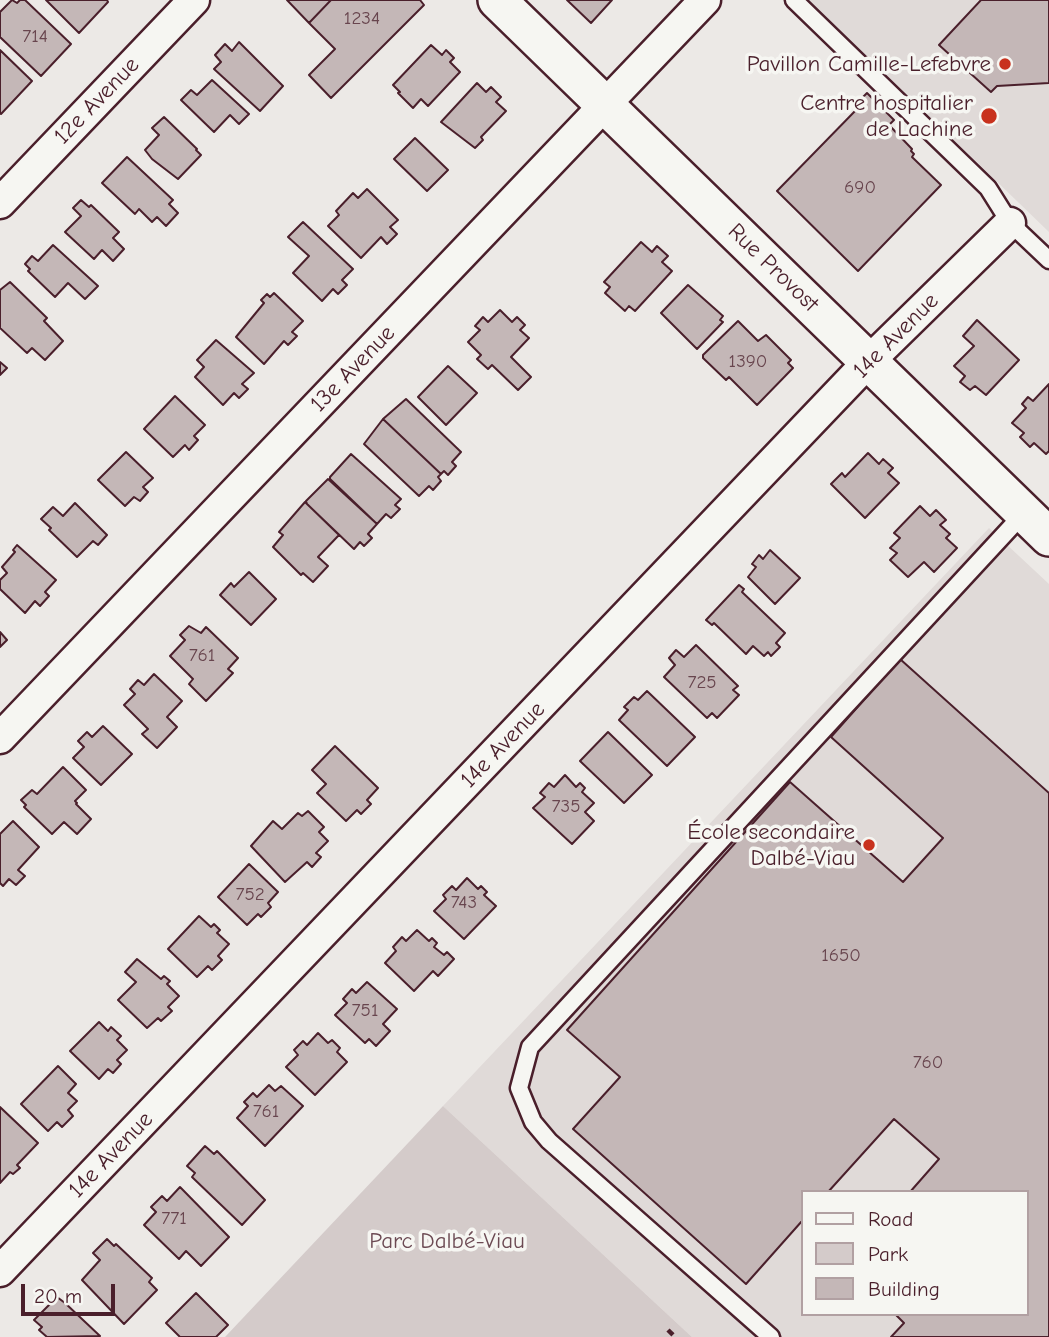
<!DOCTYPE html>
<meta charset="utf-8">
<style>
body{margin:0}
#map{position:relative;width:1049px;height:1337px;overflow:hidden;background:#ece9e6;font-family:"Comic Neue",sans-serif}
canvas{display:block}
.legend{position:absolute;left:801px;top:1190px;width:228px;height:126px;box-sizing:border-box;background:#f6f6f2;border:2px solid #b1a0a2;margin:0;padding:9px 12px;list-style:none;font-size:21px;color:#4a1f2b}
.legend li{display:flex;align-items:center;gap:14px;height:35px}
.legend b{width:35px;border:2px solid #b1a0a2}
.scale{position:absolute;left:21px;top:1284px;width:94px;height:32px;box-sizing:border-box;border:4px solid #4a1f2b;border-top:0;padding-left:9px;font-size:21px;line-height:24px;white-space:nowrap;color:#4a1f2b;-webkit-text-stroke:5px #f6f6f2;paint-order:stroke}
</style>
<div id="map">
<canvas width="1049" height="1337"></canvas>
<ul class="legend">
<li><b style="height:9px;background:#f6f6f2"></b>Road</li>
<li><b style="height:19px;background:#d4cbca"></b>Park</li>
<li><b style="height:19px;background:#c4b7b7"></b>Building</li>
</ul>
<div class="scale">20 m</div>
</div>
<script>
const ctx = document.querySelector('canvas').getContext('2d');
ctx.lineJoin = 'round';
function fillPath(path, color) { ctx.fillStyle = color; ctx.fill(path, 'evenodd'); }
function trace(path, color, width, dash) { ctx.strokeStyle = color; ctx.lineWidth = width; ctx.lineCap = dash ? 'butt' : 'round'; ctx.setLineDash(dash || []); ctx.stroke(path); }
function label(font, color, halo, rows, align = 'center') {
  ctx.font = font + ' "Comic Neue",sans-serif'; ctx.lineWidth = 7; ctx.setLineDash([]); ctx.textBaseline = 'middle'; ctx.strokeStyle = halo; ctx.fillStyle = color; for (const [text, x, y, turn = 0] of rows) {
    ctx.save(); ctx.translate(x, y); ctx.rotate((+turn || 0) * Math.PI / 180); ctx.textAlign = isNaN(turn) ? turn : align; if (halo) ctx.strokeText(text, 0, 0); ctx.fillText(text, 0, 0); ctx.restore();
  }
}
const built = new Path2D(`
 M809 0H1049V232Z
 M989 528 1049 584V1337H692L443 1106ZM802 1192H1026V1314H802Z`);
const green = new Path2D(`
 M443 1106 692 1337H225Z`);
const building = new Path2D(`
 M12 0 17 3 20 0H25L71 44 41 76 0 37V12Z
 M46 0H107L108 2 79 33Z
 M287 0H331L309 23Z
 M331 0H420L424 5 331 98 309 75 335 49 309 23Z
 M567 0H612L591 23Z
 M981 0H1049V83L997 86 991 92 939 45Z
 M239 42 283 86 260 111 214 69 221 62 215 55 225 44 232 51Z
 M431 45 442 55 446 50 454 58 450 62 460 72 428 106 421 99 413 108 398 93 400 92 393 85Z
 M0 50 32 81 1 114 0 113Z
 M212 80 249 114 239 124 230 115 214 132 181 100 191 90 197 95Z
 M477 83 486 92 491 87 501 97 496 102 506 111 481 137 483 140 475 148 441 122Z
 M867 93 894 120 889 125 912 149 911 151 914 154 912 157 941 185 858 271 777 191 857 109 854 106Z
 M164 117 197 149 196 150 201 155 178 179 152 159 145 150 159 135 152 128Z
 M415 138 448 170 427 191 394 159Z
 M127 157 173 200 169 204 178 213 166 226 157 217 152 222 139 209 135 214 102 183Z
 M367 189 398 220 390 227 397 234 387 244 381 237 361 258 328 226 339 215 336 211 353 193 358 198Z
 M81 200 89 207 91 205 119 232 113 238 124 249 113 261 102 250 94 259 65 232 81 216 73 208Z
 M303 222 353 269 342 280 347 285 338 294 333 289 322 301 293 273 309 256 288 237Z
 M641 242 652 252 657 246 668 256 662 262 672 271 635 311 629 306 625 311 605 293 610 287 604 282Z
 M53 245 98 286 85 299 68 283 55 297 28 271 30 269 25 264 32 256 38 261Z
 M10 282 47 318 44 321 63 341 45 360 32 348 27 353 0 328V290Z
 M688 285 723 316 720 320 723 322 697 349 661 313Z
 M274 293 303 321 292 332 297 336 288 345 284 341 264 364 236 337 264 303 261 300 267 294 270 297Z
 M500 310 512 322 517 317 525 325 520 330 529 338 511 357 531 377 518 390 492 365 488 369 477 359 481 355 468 342 480 330 475 326 483 317 488 322Z
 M977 320 1019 360 986 395 975 386 970 390 960 382 965 376 954 366 974 346 963 336Z
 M738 321 758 341 766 335 791 360 788 363 793 368 757 405 729 377 726 380 703 358V355Z
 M216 340 254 373 242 384 248 389 239 398 234 393 223 405 195 377 204 367 197 360Z
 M0 362 7 368 0 375Z
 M448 366 477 393 446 425 418 397Z
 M1049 384V451L1046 454 1034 443 1030 447 1020 437 1024 433 1012 423 1026 408 1022 404 1028 397 1033 401Z
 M175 396 205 425 194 436 198 440 189 450 185 445 173 457 144 429Z
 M406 399 461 452 452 462 456 466 448 475 444 471 441 474 383 419Z
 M383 419 441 474 438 477 441 481 433 490 429 486 419 496 364 444Z
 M126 452 153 478 143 487 148 492 140 501 134 497 125 506 98 480Z
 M868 453 879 464 883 459 893 468 888 473 899 483 865 518 831 484 842 473 845 477Z
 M351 454 401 499 395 505 400 509 391 518 386 514 377 524 330 479V477Z
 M328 479 377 524 368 534 372 538 364 546 360 542 354 549 307 504 306 501Z
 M305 502 339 535 318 557 328 566 313 582 303 573 301 575 273 547 283 535 279 532Z
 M75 503 107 535 98 545 93 541 77 557 49 530 51 528 41 519 53 507 63 516Z
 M920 506 930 516 936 510 946 520 940 525 950 534 946 538 957 548 934 572 924 562 908 577 890 560 897 553 890 548 900 538 894 533Z
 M17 545 56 580 45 592 49 596 40 606 35 601 25 613 0 589V580L7 573 2 567 15 552 13 550Z
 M770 550 800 578 775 604 748 577 756 567 752 564 759 555 763 559Z
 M249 572 276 599 251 625 220 595 231 583 234 587Z
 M739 585 744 589 742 592 785 633 776 643 780 647 771 656 768 652 764 656 753 646 746 654 714 623 712 625 706 620Z
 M189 626 201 633 206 627 238 658 228 669 233 673 206 701 189 684 193 679 170 656 185 640 180 635Z
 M0 632 7 640 0 647Z
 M696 645 738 686 733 690 739 695 717 718 712 713 707 718 664 677 675 665 669 658 676 650 684 657Z
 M900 659 1049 793V1337H891L904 1323 895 1314H1026V1192H910L939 1159 894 1119 828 1192H802V1221L746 1284 573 1129 620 1077 567 1030 790 782 903 882 943 838 831 737Z
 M154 674 182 701 167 717 177 727 157 748 142 734 148 729 124 705 135 694 130 689 138 680 144 685Z
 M647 691 695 737 667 766 619 720 628 710 624 707 634 697 638 700Z
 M103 726 132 754 101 785 73 758 84 747 78 741 87 732 92 737Z
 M608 732 652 775 624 803 580 761Z
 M335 746 378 788 367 800 371 804 361 814 357 810 346 821 317 793 326 784 312 770Z
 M63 767 86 790 75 801 77 803 76 804 91 819 77 834 64 822 52 834 24 807 26 805 21 800 32 790 37 794Z
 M565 775 576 787 580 783 585 788 582 792 594 803 585 812 594 821 572 844 533 808 545 797 540 793 549 783 554 787Z
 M308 811 324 827 319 832 328 841 316 853 321 857 312 867 307 862 285 882 251 846 273 821 282 829 298 813 302 816Z
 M13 821 39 847 18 870 25 876 16 885 9 879 3 886 0 883V834Z
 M249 864 278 892 268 903 271 907 261 917 258 914 247 925 218 897Z
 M467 878 478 889 481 886 487 892 484 895 496 906 464 939 434 911 446 899 443 895 452 886 456 890Z
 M199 916 211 927 214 924 220 930 217 933 229 944 218 956 222 960 212 970 208 966 197 977 168 949Z
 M417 930 429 941 432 938 437 943 434 947 444 955 447 952 454 959 438 976 433 971 414 991 385 963 396 951 393 947 402 937 406 941Z
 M137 959 161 979 164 976 170 981 167 984 179 996 168 1007 172 1011 161 1021 158 1018 147 1028 118 1000 136 982 125 972Z
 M367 982 397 1009 383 1024 390 1031 376 1046 369 1039 365 1043 335 1015 347 1003 343 999 352 989 356 993Z
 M99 1022 108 1031 111 1027 121 1036 117 1040 127 1050 117 1060 121 1064 113 1073 108 1069 99 1079 70 1051Z
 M318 1033 328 1043 332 1040 340 1048 337 1052 347 1062 315 1095 286 1067 298 1055 294 1050 303 1041 307 1045Z
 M58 1066 76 1084 68 1093 77 1101 68 1110 73 1116 62 1127 57 1122 48 1131 21 1104Z
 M269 1085 275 1091 281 1086 303 1106 265 1146 237 1118 248 1106 244 1102 253 1093 257 1097Z
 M0 1107 38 1143 17 1165 20 1168 13 1174 10 1172 0 1183Z
 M205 1146 214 1154 217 1151 265 1200 242 1225 192 1177 195 1173 187 1166Z
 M180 1187 229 1237 201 1266 186 1251 179 1259 144 1225 156 1212 151 1207 162 1196 167 1201Z
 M107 1239 114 1246 116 1244 152 1278 149 1282 157 1290 124 1324 82 1280 100 1260 93 1253Z
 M196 1293 228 1325 216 1337H180L166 1323Z
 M57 1297 65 1303 100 1336 47 1337 39 1330 42 1327 34 1320Z`);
const path = new Path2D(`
 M668 1330 675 1337`);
const service = new Path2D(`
 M794 0 988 188 1010 223 1049 260
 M771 1337 549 1141 533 1122 519 1088 530 1047 1024 513`);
const minor = new Path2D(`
 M0 203 194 0
 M0 738 705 0
 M0 1271 869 361 1010 223`);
const tertiary = new Path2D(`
 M497 0 1049 537`);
const markers = [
 [1005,64,7,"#c8321e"],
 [989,116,9,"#c8321e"],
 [869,845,7,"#c8321e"]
];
const numberNames = [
 ["1234",362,19],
 ["714",35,37],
 ["690",860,188],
 ["1390",748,362],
 ["761",202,656],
 ["725",702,683],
 ["735",566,807],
 ["752",250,895],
 ["743",464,903],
 ["1650",841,956],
 ["751",365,1011],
 ["760",928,1063],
 ["761",266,1112],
 ["771",174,1219]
];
const poiNames = [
 ["Pavillon Camille-Lefebvre",991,64],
 ["Centre hospitalier",973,103],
 ["de Lachine",973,129],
 ["École secondaire",855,832],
 ["Dalbé-Viau",855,858]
];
const streetNames = [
 ["12e Avenue",97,101,-46],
 ["Rue Provost",773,268,44],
 ["14e Avenue",896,336,-45],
 ["13e Avenue",353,369,-46],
 ["14e Avenue",503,745,-46],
 ["14e Avenue",111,1155,-46]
];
const parkNames = [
 ["Parc Dalbé-Viau",447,1241]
];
fillPath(built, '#e0dad8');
fillPath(green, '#d4cbca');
fillPath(building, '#c4b7b7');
trace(building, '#4a1f2b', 2);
trace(service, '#4a1f2b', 21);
trace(minor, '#4a1f2b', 35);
trace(tertiary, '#4a1f2b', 42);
trace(path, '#4a1f2b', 4.5, [7, 5]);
trace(service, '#f6f6f2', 16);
trace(minor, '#f6f6f2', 30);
trace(tertiary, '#f6f6f2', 37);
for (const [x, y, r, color] of markers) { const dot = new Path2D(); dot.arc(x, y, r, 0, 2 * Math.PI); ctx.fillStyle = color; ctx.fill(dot); trace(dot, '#f6f6f2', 2.5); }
label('19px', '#68454e', null, numberNames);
label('23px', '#4a1f2b', '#f6f6f2', poiNames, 'right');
label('23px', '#4a1f2b', '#f6f6f2', streetNames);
label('23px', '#6c4a53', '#f6f6f2', parkNames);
</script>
